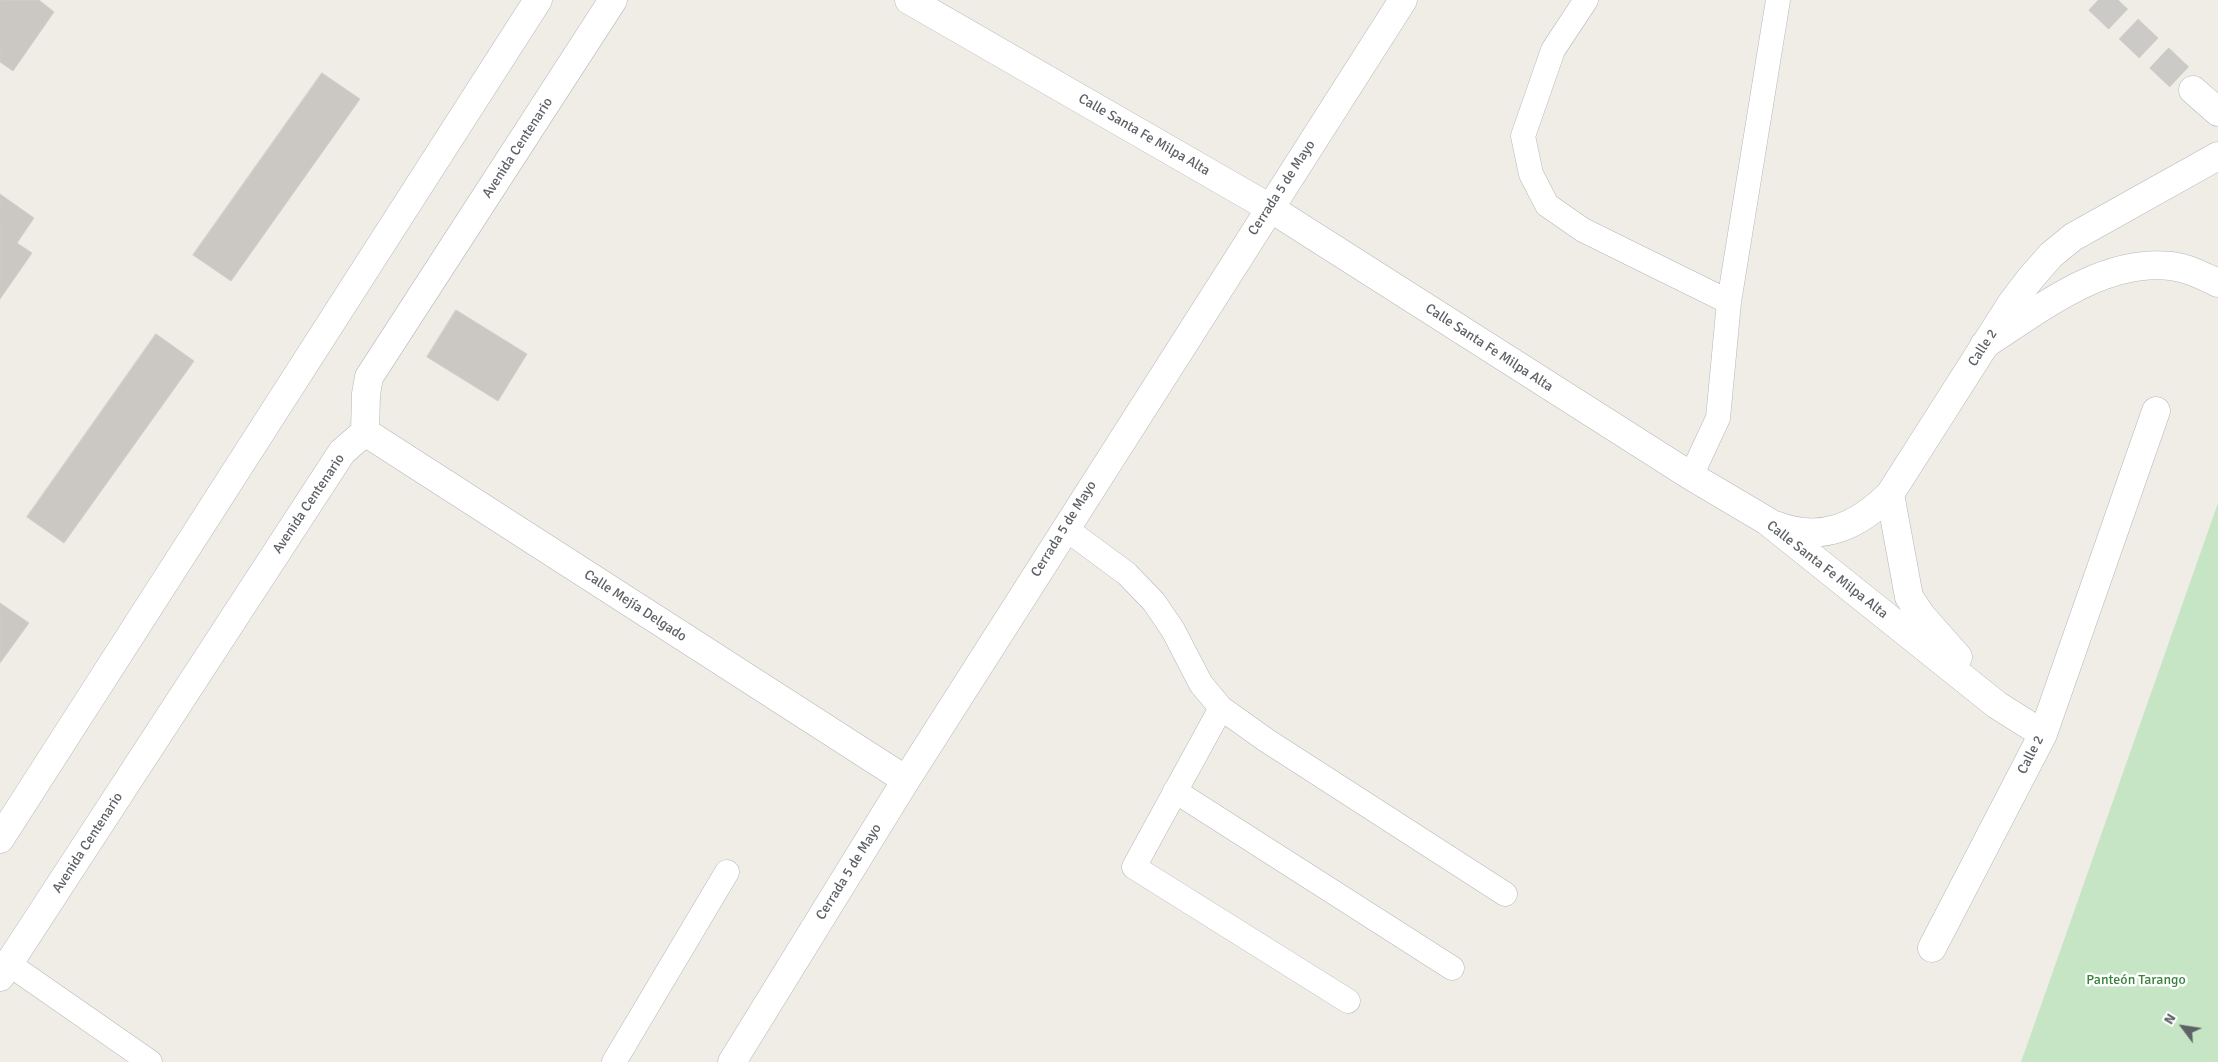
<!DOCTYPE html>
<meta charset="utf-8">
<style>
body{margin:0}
#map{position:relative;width:2218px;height:1062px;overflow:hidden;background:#efede6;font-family:Signika,sans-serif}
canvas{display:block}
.north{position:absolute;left:2158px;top:1002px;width:50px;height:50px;-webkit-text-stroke:4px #fff;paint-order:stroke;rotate:301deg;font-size:14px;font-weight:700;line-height:20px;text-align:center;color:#5e6266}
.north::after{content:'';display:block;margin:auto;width:18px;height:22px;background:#5e6266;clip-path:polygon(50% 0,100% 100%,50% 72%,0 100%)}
</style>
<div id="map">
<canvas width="2218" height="1062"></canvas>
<div class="north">N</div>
</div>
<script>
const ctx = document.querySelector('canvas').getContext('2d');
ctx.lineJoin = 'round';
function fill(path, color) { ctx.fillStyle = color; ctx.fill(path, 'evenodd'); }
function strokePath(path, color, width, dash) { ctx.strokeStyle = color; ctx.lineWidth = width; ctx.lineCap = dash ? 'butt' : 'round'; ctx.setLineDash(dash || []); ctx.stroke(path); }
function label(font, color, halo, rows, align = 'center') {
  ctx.font = font + ' Signika,sans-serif'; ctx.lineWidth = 5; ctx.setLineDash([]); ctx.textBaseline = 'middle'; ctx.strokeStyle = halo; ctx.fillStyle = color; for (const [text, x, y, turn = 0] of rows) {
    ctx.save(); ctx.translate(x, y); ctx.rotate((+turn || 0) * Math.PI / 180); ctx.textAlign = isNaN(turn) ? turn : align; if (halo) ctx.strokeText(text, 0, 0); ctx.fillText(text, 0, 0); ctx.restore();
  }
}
const green = new Path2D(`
 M2218 503V1062H2021Z`);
const building = new Path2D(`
 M0 0H39L54 12 13 71 0 62Z
 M322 73 360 99 231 281 193 255Z
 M0 194 34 218 17 243 32 253 0 299Z
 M456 310 527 354 498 401 427 357Z
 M156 334 194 361 64 543 27 517Z
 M0 603 29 623 0 663Z`);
const secondaryTunnel = new Path2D(`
 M2098 0 2193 90`);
const lane = new Path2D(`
 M1586 0 1553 50 1523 136 1531 174 1547 205 1583 230 1729 302
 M1691 476 1718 418 1729 302 1778 0
 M1065 528 1127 574 1154 602 1173 630 1201 684 1221 708 1266 740 1505 894
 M1221 708 1134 867 1348 1001
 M1175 791 1452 968
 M9 964 150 1062
 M614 1062 727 872`);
const street = new Path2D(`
 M909 0 1270 208 1691 476 1767 521 1997 705 2043 734
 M1890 494 1909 597 1921 615 1958 657
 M1775 525C1821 543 1857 527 1890 494L2011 304 2030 279 2051 255 2073 237 2218 156
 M1932 948 2043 734 2156 411`);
const secondary = new Path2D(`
 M2193 90 2218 112
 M1984 345C2039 310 2102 258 2171 266 2188 268 2203 276 2218 283
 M365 432 906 780
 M0 839 538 0
 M0 977 342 452 365 432 366 394 369 377 613 0
 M732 1062 906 780 1403 0`);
const streetNames = [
 ["Calle Santa Fe Milpa Alta",1144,135,30],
 ["Avenida Centenario",518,148,-57],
 ["Cerrada 5 de Mayo",1282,188,-57],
 ["Calle Santa Fe Milpa Alta",1489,348,33],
 ["Calle 2",1983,348,-57],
 ["Avenida Centenario",309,504,-56],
 ["Cerrada 5 de Mayo",1064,529,-58],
 ["Calle Santa Fe Milpa Alta",1827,570,38],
 ["Calle Mejía Delgado",635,606,33],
 ["Calle 2",2031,755,-63],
 ["Avenida Centenario",88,843,-57],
 ["Cerrada 5 de Mayo",849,872,-58]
];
const parkNames = [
 ["Panteón Tarango",2136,980]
];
fill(green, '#c6e5c4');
fill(building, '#cbc8c4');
strokePath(building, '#d4cfc5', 1);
strokePath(secondaryTunnel, '#cbcac6', 28, [28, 14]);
strokePath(lane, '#b3b7ba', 25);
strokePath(street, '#b3b7ba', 29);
strokePath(secondary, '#b3b6ba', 29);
strokePath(lane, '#fff', 24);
strokePath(street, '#fff', 28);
strokePath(secondary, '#fff', 28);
label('14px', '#5e6266', '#fff', streetNames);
label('14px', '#39823a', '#fff', parkNames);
</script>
